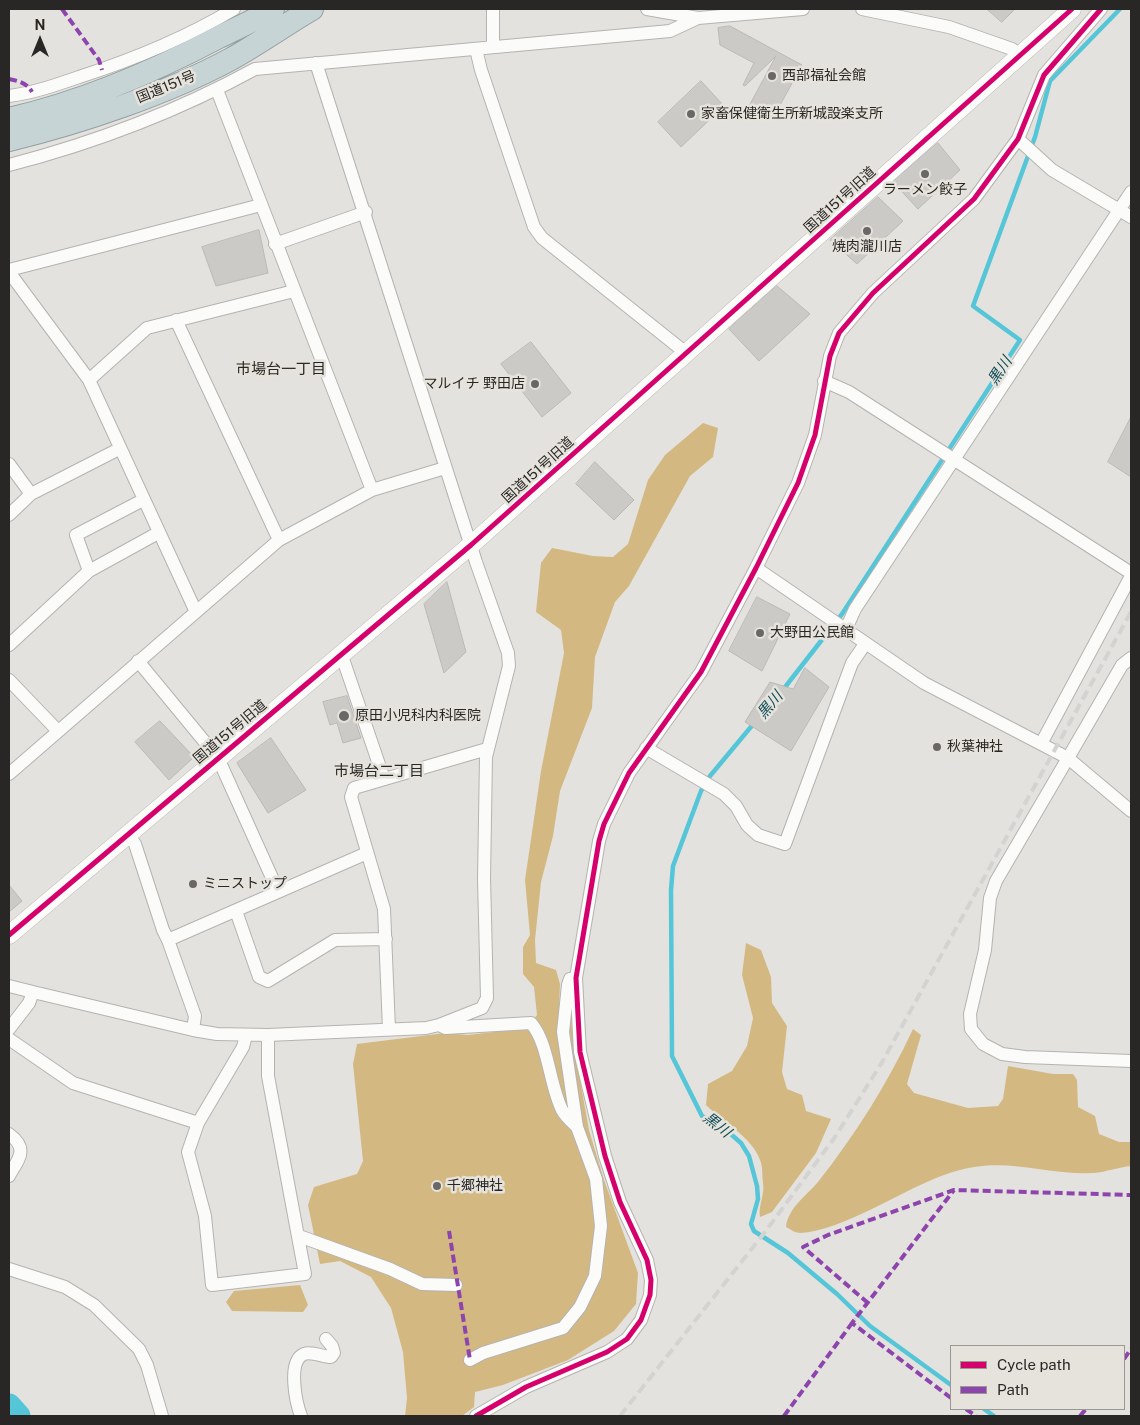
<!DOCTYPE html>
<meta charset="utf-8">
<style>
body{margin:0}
#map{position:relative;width:1140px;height:1425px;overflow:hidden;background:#e4e2de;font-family:"Public Sans",sans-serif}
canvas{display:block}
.frame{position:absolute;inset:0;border:10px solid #292725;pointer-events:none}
.legend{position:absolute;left:950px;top:1345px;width:175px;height:65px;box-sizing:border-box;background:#e6e3dc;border:1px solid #9a9893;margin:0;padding:6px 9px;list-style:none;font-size:15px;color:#292725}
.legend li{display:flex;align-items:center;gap:10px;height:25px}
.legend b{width:25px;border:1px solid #9a9893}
.north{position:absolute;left:15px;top:15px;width:50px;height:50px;-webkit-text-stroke:4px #e6e3dc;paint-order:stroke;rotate:0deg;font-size:14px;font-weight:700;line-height:20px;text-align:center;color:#292725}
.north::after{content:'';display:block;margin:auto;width:18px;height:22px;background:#292725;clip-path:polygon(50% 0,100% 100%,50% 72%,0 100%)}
</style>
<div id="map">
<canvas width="1140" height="1425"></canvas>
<div class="frame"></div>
<ul class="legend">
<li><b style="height:6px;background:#d6006c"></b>Cycle path</li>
<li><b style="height:6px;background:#8e44ad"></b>Path</li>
</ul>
<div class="north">N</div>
</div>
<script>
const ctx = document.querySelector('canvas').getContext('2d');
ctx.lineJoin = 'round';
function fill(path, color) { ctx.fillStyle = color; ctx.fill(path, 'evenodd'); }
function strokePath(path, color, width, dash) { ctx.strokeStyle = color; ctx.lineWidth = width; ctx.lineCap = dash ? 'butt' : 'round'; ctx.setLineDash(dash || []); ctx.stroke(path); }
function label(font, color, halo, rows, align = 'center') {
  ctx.font = font + ' "Public Sans","Noto Sans JP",sans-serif'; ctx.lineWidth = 5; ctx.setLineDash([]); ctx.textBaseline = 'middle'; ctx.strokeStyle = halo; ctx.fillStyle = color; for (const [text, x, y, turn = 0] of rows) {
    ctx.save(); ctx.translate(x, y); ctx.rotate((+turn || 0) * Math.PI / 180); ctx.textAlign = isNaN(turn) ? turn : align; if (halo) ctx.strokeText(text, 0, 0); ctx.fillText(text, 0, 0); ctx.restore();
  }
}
const forest = new Path2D(`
 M703 423 718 428 713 457 690 476 629 586 615 602 595 657 592 708 560 791 553 836 541 882 535 940 536 963 556 970 560 984 559 1010 571 1018 573 1041 589 1130 604 1180 638 1273 636 1304 614 1331 568 1360 503 1385 475 1392 474 1407 462 1416H405L407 1398 403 1352 391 1308 371 1277 340 1261 320 1264 308 1205 314 1187 357 1174 363 1161 353 1064 357 1044 445 1033 468 1035 527 1028 537 1015 534 987 523 974V947L530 935 525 880 541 771 564 653 561 630 536 612 541 563 552 548 593 556 613 557 628 544 648 480 665 455Z
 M746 943 761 950 771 977 772 1003 787 1026 782 1072 787 1089 802 1095 806 1111 831 1119 816 1153 772 1212 760 1217C758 1205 765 1195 763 1183 762 1176 763 1166 760 1160 753 1138 722 1121 706 1105L708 1084 732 1071 747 1046 753 1018 742 975Z
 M913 1029 921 1035 907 1084 914 1093 968 1108 998 1106 1003 1099 1008 1066 1053 1074H1073L1077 1080 1078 1107 1095 1116 1099 1134 1119 1142H1131V1166C1119 1167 1106 1172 1094 1173 1038 1175 1001 1153 944 1175 902 1190 842 1231 800 1233 795 1233 790 1229 786 1227 788 1208 806 1196 818 1182 855 1135 888 1083 913 1029Z
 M300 1285 308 1305 303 1312 232 1311 226 1302 234 1291Z`);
const stream = new Path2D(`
 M782 691 842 614 1020 340 973 306 1035 137 1050 81 1120 9
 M755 722 710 776 701 791 673 866 671 890 672 1056 702 1116 726 1130 741 1143 749 1156 757 1186 758 1199 751 1224 754 1231 788 1253 837 1294 870 1326 951 1385
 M984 1409 994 1416`);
const river = new Path2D(`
 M9 1406 18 1416`);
const building = new Path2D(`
 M987 9H1015L1002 22Z
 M730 26 802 65 773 118 749 106 776 56 745 86 743 85 754 63 720 45 718 28Z
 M701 81 724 106 681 147 658 122Z
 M938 143 960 170 918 209 893 182Z
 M878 197 903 221 857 264 830 240Z
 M259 230 268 273 216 286 202 247Z
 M777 286 810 314 759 361 729 329Z
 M531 342 571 393 542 417 501 364Z
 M1131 417V477L1108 462Z
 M595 462 634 500 614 520 576 484Z
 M447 582 466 652 444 673 424 604Z
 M757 597 790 614 762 671 729 651Z
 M805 668 829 687 791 751 745 722 770 682 793 689Z
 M347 696 361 738 343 743 337 723 330 725 323 702Z
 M160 721 194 757 169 780 135 742Z
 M271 738 306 790 268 813 237 763Z
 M9 885 22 901 9 912Z`);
const street = new Path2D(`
 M647 9 698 18 803 9
 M862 9 949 27 1012 49 1021 56
 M493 47V9
 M476 49 481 70 534 227 542 238 686 353
 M316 63 476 562 508 653 509 666 486 757 484 879 487 998 482 1008 439 1025
 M217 90 372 490
 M9 96C33 93 56 85 79 77 135 59 184 39 234 9
 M1018 139 1052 170 1131 217
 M9 165C94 143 178 111 255 69L670 31 698 18
 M275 244 366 212
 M9 270 261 205
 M9 272 89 380 196 612
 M176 320 279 540
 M89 380 147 328 294 291
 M824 381 849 392 1131 573
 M9 464 31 494
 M9 515 31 494 119 449
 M756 568 924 683 1068 758 1122 665 1131 658
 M89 571 76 535 143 500
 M846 629 855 609 1131 192
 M9 645 89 571 158 533
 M338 655 344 662 384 779
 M138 661 218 758 278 891
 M9 680 58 731
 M1042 742 1131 576
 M646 748 724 794 736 806 747 825 758 835 785 844 852 663 865 644
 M9 774 279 540 372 490 445 468
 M1131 811 1068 758 996 881 990 898 985 950 970 1014 971 1029 983 1044 1002 1054 1025 1057 1131 1061
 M127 834 135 844 163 930 168 940
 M236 911 259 977 268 981 335 940 386 939
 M9 986 33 992
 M9 1029 29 1003 33 992 193 1030 217 1034 268 1035V1076L305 1274 212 1285 205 1216 188 1152 198 1123 243 1047 246 1035
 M389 1029 384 909 351 797 354 788 487 749
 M193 1030 195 1016 168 940 367 853
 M268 1035 426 1028 439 1025 445 1028 531 1023C549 1044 549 1084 562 1110 565 1116 572 1122 577 1127L563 1032 568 985 570 979 576 978
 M9 1039 73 1083 198 1123
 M9 1134C29 1149 19 1158 9 1176
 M299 1236 390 1269 422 1284 456 1285
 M9 1269 65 1287 94 1305 139 1349 147 1365 162 1416
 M470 1360 483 1353 563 1328 580 1307 595 1276 601 1226 596 1179 577 1127
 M301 1416C296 1403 287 1361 304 1354 312 1351 323 1357 331 1357L334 1353 332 1346 326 1339
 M476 1416 526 1387 607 1352 627 1339 641 1320 650 1295 651 1280 647 1260 620 1202 605 1156 580 1052 576 978 599 841 604 824 629 773 701 672 756 568 798 483 815 435 830 356 839 333 873 293 974 199 1018 139 1044 75 1101 9`);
const secondary = new Path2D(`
 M9 935 471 545 1072 9`);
const highway = new Path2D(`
 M9 119C82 102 153 72 219 37 237 28 256 20 273 9
 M9 140C80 123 166 94 231 59 258 44 285 25 312 9`);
const rail = new Path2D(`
 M620 1416 765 1232 835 1137 881 1064 1131 612`);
const quiet = new Path2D(`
 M62 9 99 60 102 70
 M9 79C19 81 27 83 32 92
 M449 1231 470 1360
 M868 1303 803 1247 828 1235 954 1190 1131 1195
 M1124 1359 1131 1349
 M951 1398 852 1323 954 1190
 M966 1409 976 1416
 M784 1416 855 1319
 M1080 1416 1086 1409`);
const cycleway = new Path2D(`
 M9 935 471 545 1072 9
 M476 1416 526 1387 607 1352 627 1339 641 1320 650 1295 651 1280 647 1260 620 1202 605 1156 580 1052 576 978 599 841 604 824 629 773 701 672 756 568 798 483 815 435 830 356 839 333 873 293 974 199 1018 139 1044 75 1101 9`);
const markers = [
 [772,76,5,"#6a6866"],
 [691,114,5,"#6a6866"],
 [925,174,5,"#6a6866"],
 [867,231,5,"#6a6866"],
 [535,384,5,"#6a6866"],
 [760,633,5,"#6a6866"],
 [344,716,6,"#6a6866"],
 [937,747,5,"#6a6866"],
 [193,884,5,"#6a6866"],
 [437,1186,5,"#6a6866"]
];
const poiNames = [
 ["西部福祉会館",782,76],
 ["家畜保健衛生所新城設楽支所",701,114],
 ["ラーメン餃子",925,190,"center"],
 ["焼肉瀧川店",867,247,"center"],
 ["マルイチ 野田店",525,384,"right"],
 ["大野田公民館",770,633],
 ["原田小児科内科医院",355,716],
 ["秋葉神社",947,747],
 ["ミニストップ",203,884],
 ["千郷神社",447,1186]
];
const streetNames = [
 ["国道151号",166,87,-22],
 ["国道151号旧道",840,200,-42],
 ["国道151号旧道",538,470,-42],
 ["国道151号旧道",230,732,-40]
];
const neighbourhoodNames = [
 ["市場台一丁目",281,369],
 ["市場台二丁目",379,771]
];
const waterNames = [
 ["黒川",1000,371,-57],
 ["黒川",770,705,-50],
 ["黒川",717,1125,38]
];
fill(forest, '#d3b981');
strokePath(stream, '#54c6d8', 4.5);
strokePath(river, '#54c6d8', 25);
fill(building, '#cccac7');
strokePath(building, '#bbb9b6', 1);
strokePath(street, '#b5b3b0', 14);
strokePath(secondary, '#b5b3b0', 19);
strokePath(highway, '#929fa0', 24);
strokePath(street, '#fbfbfa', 12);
strokePath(secondary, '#fbfbfa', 18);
strokePath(highway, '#c6d4d6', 22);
strokePath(rail, '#d3d3d1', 4, [10, 5]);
strokePath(quiet, '#8e44ad', 4, [8, 4]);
strokePath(cycleway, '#d6006c', 5);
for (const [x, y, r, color] of markers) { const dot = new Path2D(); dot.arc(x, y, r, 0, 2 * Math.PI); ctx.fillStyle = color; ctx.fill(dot); strokePath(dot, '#e6e3dc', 2); }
label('14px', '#292725', '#e6e3dc', poiNames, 'left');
label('14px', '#292725', '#e6e3dc', streetNames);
label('15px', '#292725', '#e6e3dc', neighbourhoodNames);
label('italic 15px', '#0d4b57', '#e6e3dc', waterNames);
</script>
